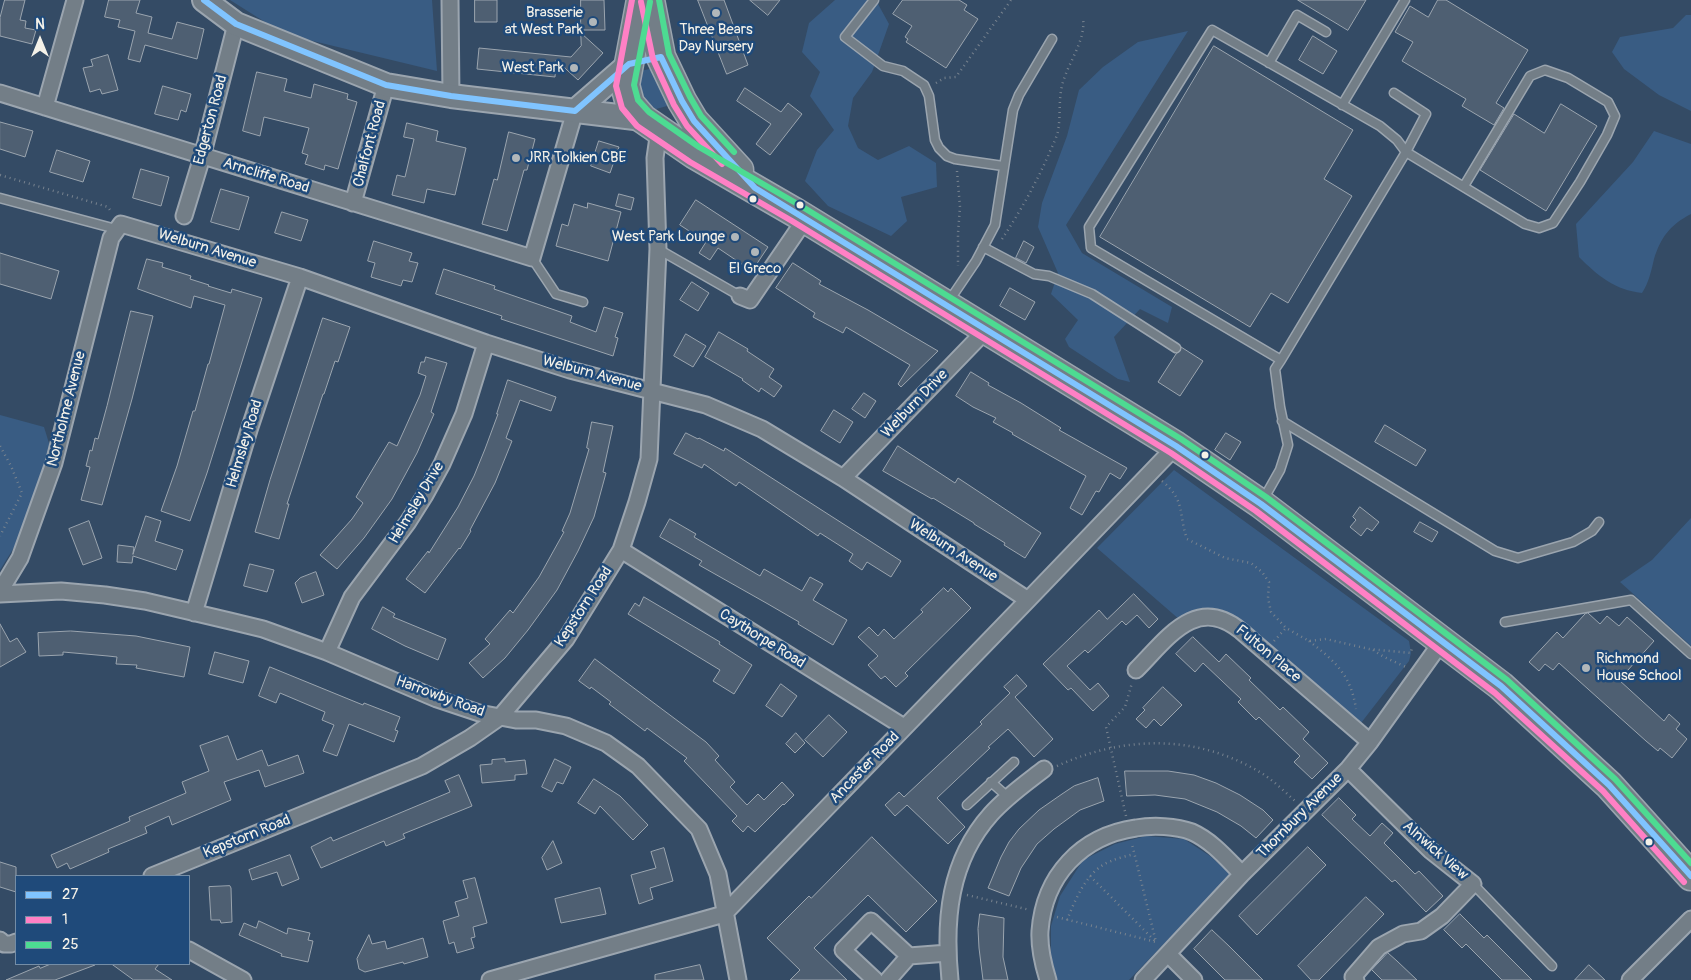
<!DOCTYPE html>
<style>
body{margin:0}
#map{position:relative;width:1691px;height:980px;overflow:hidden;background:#344b65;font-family:Pangolin,sans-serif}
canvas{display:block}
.legend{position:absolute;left:15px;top:875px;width:175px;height:90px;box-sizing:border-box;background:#1f4a7a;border:1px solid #748da6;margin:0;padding:6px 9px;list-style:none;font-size:15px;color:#f4f1e8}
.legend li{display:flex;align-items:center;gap:10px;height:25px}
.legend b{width:25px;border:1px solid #748da6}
.north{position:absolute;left:15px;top:15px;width:50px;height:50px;-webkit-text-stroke:4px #1f4a7a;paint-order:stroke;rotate:0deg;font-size:14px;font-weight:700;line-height:20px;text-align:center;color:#f4f1e8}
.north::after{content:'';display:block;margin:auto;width:18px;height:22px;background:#f4f1e8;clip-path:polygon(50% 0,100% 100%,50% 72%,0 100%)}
</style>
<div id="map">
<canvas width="1691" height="980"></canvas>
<ul class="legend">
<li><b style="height:6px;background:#80c4ff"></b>27</li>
<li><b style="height:6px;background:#ff80c5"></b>1</li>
<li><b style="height:6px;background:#4ddb92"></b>25</li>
</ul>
<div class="north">N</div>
</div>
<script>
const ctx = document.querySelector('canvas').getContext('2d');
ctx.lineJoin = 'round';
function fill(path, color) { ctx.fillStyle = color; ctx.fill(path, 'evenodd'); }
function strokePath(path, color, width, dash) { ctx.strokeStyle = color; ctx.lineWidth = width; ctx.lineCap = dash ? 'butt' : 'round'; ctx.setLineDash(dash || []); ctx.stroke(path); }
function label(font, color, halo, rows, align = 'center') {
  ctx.font = font + ' Pangolin,sans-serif'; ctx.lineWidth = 5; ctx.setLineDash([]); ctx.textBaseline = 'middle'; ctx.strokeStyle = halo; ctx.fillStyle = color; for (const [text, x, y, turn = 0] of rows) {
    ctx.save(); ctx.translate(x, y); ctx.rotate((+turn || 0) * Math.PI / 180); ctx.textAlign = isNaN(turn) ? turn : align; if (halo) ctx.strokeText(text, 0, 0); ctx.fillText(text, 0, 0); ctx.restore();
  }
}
const green = new Path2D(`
 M230 0H432L437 71 284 34Z
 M835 0H879L878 4 889 24 872 72 853 98 848 126 858 148 878 160 909 146 936 163 937 187 901 197 907 221 891 236 828 206 805 181 817 150 834 130 810 96 820 72 802 52 809 23Z
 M1686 15H1691V111L1659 95 1624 69 1612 52 1620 37 1673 28Z
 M1188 31 1066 225 1082 253 1172 307 1168 323 1140 309 1114 337 1130 382 1118 379 1069 347 1065 339 1078 320 1051 294 1058 273 1038 227 1042 203 1067 136 1079 90 1103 67 1138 42Z
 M650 69 659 72 670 95 667 106 656 109C653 108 648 106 645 104 637 97 634 79 640 71Z
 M1654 131 1691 144V214C1670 225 1661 237 1654 259 1651 272 1649 282 1642 293 1615 290 1598 276 1579 257L1576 224 1633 162Z
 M0 415 44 427 52 453 20 538 0 570Z
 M1174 470 1409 641 1411 653 1409 661 1361 723 1239 618C1213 606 1205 605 1180 620L1097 548Z
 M1691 518V646L1620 582 1652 560Z
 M1146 836 1184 839 1210 856 1231 874 1129 980H1057L1051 960V926L1060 896 1083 860 1115 844Z`);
const building = new Path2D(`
 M5 0H25L20 20 26 21 25 28 36 30 32 44 0 36V18Z
 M109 0H140L136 13 152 17 148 33 172 39 177 22 204 29 197 59 145 45 140 62 128 59 135 31 118 27 120 20 105 17Z
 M475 0H497V22H475Z
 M581 0H604L605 30H581Z
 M698 0H724L748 65 727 74Z
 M750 0H780L768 15Z
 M903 0H959L967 5 964 10 978 19 946 68 906 42 908 39 905 37 912 26 893 14Z
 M1298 0H1366L1348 30Z
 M1438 0H1446L1528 50 1496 103 1504 108 1494 125 1462 106 1466 99 1402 61 1413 42 1395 32 1410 6 1428 17Z
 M581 33 603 53 578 80 556 60 555 77 477 69 479 48 571 57 581 46Z
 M1313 36 1337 51 1323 74 1299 60Z
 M1214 46 1353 130 1324 179 1352 196 1288 303 1271 293 1250 327 1100 237Z
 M108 55 118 90 102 94 100 89 90 92 83 68 93 66 91 60Z
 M257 72 287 79 284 91 311 98 314 84 348 94 347 99 357 102 338 169 325 165 324 170 305 164 308 155 302 153 309 128 264 117 260 136 243 131Z
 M163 86 191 94 186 112 181 110 178 120 155 114Z
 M745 88 781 112 788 103 802 114 770 155 756 144 771 124 737 101Z
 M1561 104 1597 126 1546 211 1480 170 1514 114 1544 133Z
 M0 122 33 131 25 157 0 149Z
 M407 123 438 131 436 141 466 148 455 195 427 189 424 203 392 195 397 175 405 177 414 139 404 137Z
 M509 132 535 139 527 170H524L507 231 482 224 494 179 497 180Z
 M599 141 619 147 610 173 591 166Z
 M57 150 90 161 83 182 50 172Z
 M141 169 169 177 161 206 133 198Z
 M221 189 249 197 239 230 211 222Z
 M619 194 634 198 631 210 616 206Z
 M696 200 768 247 752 271 718 248 710 260 699 253 706 242 680 225Z
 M588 203 621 212 608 261 556 246 562 224 568 226 574 204 587 208Z
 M282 212 308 220 301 241 275 233Z
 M374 241 412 253 409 261 418 263 412 282 403 280 401 286 371 277 375 263 368 261Z
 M1024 241 1034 247 1026 263 1016 258Z
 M0 253 59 271 51 299 0 284Z
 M147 259 163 263 162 267 191 276 190 279 209 285 208 286 231 293 232 289 262 298 207 473 190 521 161 511 177 466 193 411H195L208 364H209L225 305 194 296 191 308 138 289Z
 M793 263 821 281 819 284 868 310 938 351 901 387 898 384 910 365 846 327 843 333 813 317 815 313 776 288Z
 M444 269 495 286 494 289 572 316 570 322 596 332 604 307 623 313 615 337 618 338 613 356 501 319 502 316 436 294Z
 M692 282 709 293 698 311 680 300Z
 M1010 288 1035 302 1025 320 1000 306Z
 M131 311 153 316 132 399 102 505 81 500 90 467 86 466 90 450 92 451 95 438 98 439 107 406Z
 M323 318 350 327 338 362 335 361 324 394H323L287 504H289L279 539 255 532 270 480Z
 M719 332 748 349 747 351 774 369 769 377 782 386 774 397 761 388 759 392 742 380 743 379 705 357Z
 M686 334 706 346 693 367 674 356Z
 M1181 347 1203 361 1180 396 1158 382 1176 354 1180 351Z
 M426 357 447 363 431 412 434 414 417 453 392 499 364 538 337 569 320 555 352 519 363 503 356 497 389 442 397 446 420 395 426 376 418 373 421 362H424Z
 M971 372 989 383 988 385 1021 403 1061 428 1059 430 1127 468 1120 479 1110 473 1099 492 1096 491 1082 515 1070 508 1086 476 1012 434 1013 433 993 422 996 418 973 407 956 396Z
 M508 380 556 397 551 411 520 400 506 438 512 441 495 483 470 530 471 531 460 549 459 548 425 593 406 579 428 551 429 553 458 507 474 476 485 449 498 414H497Z
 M864 393 876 401 865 418 852 409Z
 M834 410 853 422 840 443 821 431Z
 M592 422 613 426 603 472 606 473 594 517 578 551 557 590 528 630 505 658 483 678 469 663 490 644 485 639 510 610 513 613 539 577 564 532 562 531 570 513 589 449 587 448Z
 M1385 425 1426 450 1416 466 1375 442Z
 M686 433 698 439 699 438 724 451 725 448 901 561 891 577 867 562 862 570 849 561 853 554 820 533 818 536 739 482 736 486 704 464 702 468 674 454Z
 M1226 433 1241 442 1230 460 1215 450Z
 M898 446 955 483 958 478 1041 533 1025 558 1004 545 1005 543 974 524V523L933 498 932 499 883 471Z
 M1360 507 1379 522 1372 531 1367 528 1361 536 1350 527 1356 520 1353 517Z
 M146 516 161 521 155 541 183 550 176 570 133 556 132 563 117 562 118 545 134 547 133 554Z
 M670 519 696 534 694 537 760 576 764 569 802 591 810 577 823 584 813 600 847 620 833 645 798 624 799 622 768 604 699 565 702 561 660 537Z
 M89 521 102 558 83 565 69 529Z
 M1420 522 1438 532 1432 542 1414 532Z
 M250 564 274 570 267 592 244 586Z
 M316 572 324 595 302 603 295 583 300 578Z
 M944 588 948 592 951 588 971 608 905 673 908 676 896 687 885 676 881 679 868 665 878 656 858 637 869 627 878 636 884 629 894 639 923 612 921 610Z
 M1134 594 1158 619 1149 628 1137 615 1126 625 1122 621 1088 653 1085 650 1067 666 1090 690 1098 683 1109 696 1093 711 1071 688 1068 690 1043 664 1099 610 1107 619Z
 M644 597 720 642 719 644 752 665 734 694 713 681 720 670 628 614 635 603 639 606Z
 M383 607 395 614 393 617 446 639 438 660 405 646 372 629Z
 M1588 613 1600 624 1607 616 1619 626 1627 617 1654 641 1619 680 1664 721 1669 714 1680 724 1676 729 1687 739 1672 758 1660 748 1658 751 1646 741 1559 663 1553 670 1545 664 1539 671 1529 662 1557 632 1563 638 1585 614Z
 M0 624 10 642 17 638 26 652 0 667Z
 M71 631 136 636 190 647 184 677 136 668 137 665 116 664 117 657 108 656 63 652V655L39 656 38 633Z
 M1193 637 1219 662 1226 654 1251 678 1249 680 1280 710 1283 707 1309 732 1303 739 1328 763 1312 779 1294 762 1300 756 1259 717 1256 720 1238 702 1241 699 1203 663 1195 672 1176 654Z
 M215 652 249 661 243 683 209 674Z
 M595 659 706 742 719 756 715 760 735 782 730 787 747 805 758 794 764 800 782 782 794 795 784 805 783 804 755 832 748 826 743 832 732 821 737 816 684 761 687 758 647 728 645 731 609 704 611 702 591 687 590 689 579 681Z
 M270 667 363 705 364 703 400 717 395 730 398 731 394 742 349 724 337 756 323 751 334 725 322 720 325 712 280 693 276 703 259 696Z
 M1017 675 1027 686 1015 697 1053 739 1034 757 1008 729 988 747 990 748 937 798 965 827 948 844 907 805 895 816 885 805 899 792 904 797 982 724 980 722 1010 693 1004 687Z
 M781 684 797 696 782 717 766 706Z
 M1163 687 1182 705 1161 726 1154 719 1146 728 1136 719 1145 710 1143 708Z
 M829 715 847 732 823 757 805 740Z
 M796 733 805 743 795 753 786 744Z
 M228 736 237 760 262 750 268 766 298 755 304 773 265 787 259 770 224 782 231 800 172 825 169 816 145 827 147 833 108 849 109 852 70 869 67 863 57 868 51 855 130 821 129 817 186 793 182 782 209 771 200 746Z
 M505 759V762L525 760 527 774 515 775V780L482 783 480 765 492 764V760Z
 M555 759 571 767 563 784 557 782 552 792 542 787Z
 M1125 771H1168L1194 775 1216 783 1240 795 1263 810 1273 820 1256 838 1241 826 1217 812 1185 799 1155 795 1127 796Z
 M459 775 472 806 403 834 405 838 386 846 384 841 321 868 311 847 331 837 333 841 450 792 445 781Z
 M1098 778 1104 801 1080 810 1054 829 1037 844 1021 868 1009 896 988 888 1001 857 1009 842 1019 829 1039 810 1062 794 1074 786Z
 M594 779 620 796 648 825 633 840 600 806 595 814 578 803Z
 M1339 798 1356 815 1352 819 1370 836 1382 823 1393 833 1384 843 1415 874 1419 871 1443 896 1426 912 1395 880 1392 882 1322 815Z
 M872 837 937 901 906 932 868 895 814 948 847 980H790L800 970 767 938 809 896 811 898Z
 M553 841 562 863 547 870 542 858Z
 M1308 847 1326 865 1257 935 1239 916Z
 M664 848 673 881 650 888 653 899 639 904 631 875 656 868 651 852Z
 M290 855 299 879 282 886 277 872 252 880 249 870Z
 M0 862 16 867V892L0 887Z
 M475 878 487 923 473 927 475 937 471 938 474 948 457 953 454 942 449 944 443 921 459 916 455 902 468 898 463 881Z
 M230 886 231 888 232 922 221 923 220 920H211L209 887Z
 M600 888 606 914 561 923 555 899Z
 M1366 897 1384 914 1319 980H1311L1298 966Z
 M980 914 1004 918 1003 957 1008 980H983L979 948 978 929Z
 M1460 914 1484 938 1487 935 1532 980H1502L1466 944 1462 948 1444 930Z
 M259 921 287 934 288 928 310 933 308 940 313 941 308 962 281 956 282 954 239 935 244 923 256 928Z
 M1212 930 1229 946 1263 980H1225L1194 949Z
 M369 935 372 944 385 941 387 949 423 938 428 957 404 964 403 962 365 972 359 969 357 959Z
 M1388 953 1397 961 1417 980H1382L1372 970Z
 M51 964H95V965L55 980H6L39 966 40 968Z
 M112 964H159L155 969 172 980H134Z
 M700 965 704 980H655V975Z
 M1589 965 1605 980H1575Z`);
const path = new Path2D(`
 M936 83 944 78 956 77 1011 0
 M957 171 960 207 958 233V266
 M0 175 108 207 112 213
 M1002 239C1020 212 1035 185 1048 156 1051 148 1056 140 1058 131 1061 115 1058 98 1063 82 1069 61 1086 40 1083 18
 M0 446 11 466 22 493 0 536
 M1162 481C1186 501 1178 513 1187 539L1225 558 1251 563 1262 572 1269 582 1268 598 1271 612 1286 628 1309 641 1326 639 1369 649 1411 653 1412 646
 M1274 641 1286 628
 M1309 641C1335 661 1351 675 1356 709
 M1373 650 1384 657 1406 667
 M1057 766C1125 735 1198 734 1263 774 1275 782 1285 792 1295 801
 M1126 816 1106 727 1125 707 1132 683
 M1090 876 1156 942
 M967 895 1030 910
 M1057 917 1156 942 1132 844
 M1067 920C1076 898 1087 870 1111 861 1118 858 1127 856 1134 854`);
const lane = new Path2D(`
 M874 0 845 37 883 66 903 71 924 85 929 96 935 140 939 148 947 156 955 159 1003 166
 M1269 63 1297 15 1326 32
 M1394 93 1426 114 1406 152 1525 224 1539 228 1553 223 1580 182 1607 135 1615 116 1608 102 1568 78 1545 70 1530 76 1464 186
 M1342 105 1405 0
 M0 198 116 229
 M983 247 1034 274 1049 276 1092 294 1176 348
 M658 249 740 296
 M532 258 556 294 583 302
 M949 301 976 261 995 225 1013 110 1019 95 1052 39
 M1282 421 1495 551 1518 558 1573 542 1592 531 1599 522
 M1263 500 1280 470 1288 445 1280 407 1275 369 1281 360 1406 152 1397 140 1380 126 1212 30 1089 227 1091 248 1281 360
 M1505 622 1631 600 1691 654
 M991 782 1009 798
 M967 805 1014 762
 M1473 884 1552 966`);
const street = new Path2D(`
 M450 0 451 96
 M0 93 532 258 575 111
 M45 107 75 0
 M353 203 386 85
 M184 216 202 157 236 24
 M740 296 750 300 806 218
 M843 478 987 329
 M621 550 904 727
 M0 591 20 558 54 463 111 238 121 224 300 277 486 343 570 370 706 405 762 429 843 478 1028 600
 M0 594 61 591 105 595 145 601 230 621 263 629 327 652 437 699 479 713 516 720H536L566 726 606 743 638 766 699 829 718 874 738 980
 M194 613 249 430 300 277
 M327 652 352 597 408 522 425 495 442 464 464 414 486 343
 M1136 670C1167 639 1196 594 1241 631L1370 742
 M1348 769 1430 850 1473 884 1442 916 1421 931 1403 934 1379 947 1353 977 1356 980
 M152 876 422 766 470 738 500 717 566 639 621 550 637 502 649 459 658 249 655 158 659 130
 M0 940 4 944H11L16 942
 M189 950 243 980
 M1168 954 1194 980
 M490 980 724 914 1028 600 1176 446
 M875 980 843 950 871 921 909 956
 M888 980 909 956 948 953
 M950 980C944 920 949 861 991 814 1006 797 1026 783 1044 769
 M1048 980C1043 964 1039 948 1040 931 1044 876 1081 836 1136 828 1153 825 1176 826 1192 832 1212 841 1227 859 1242 874
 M1143 980 1242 874 1348 769 1370 742 1443 640
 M1630 980 1691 919`);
const secondary = new Path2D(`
 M204 0 236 24 386 85 451 96 643 119
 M575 111 629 64`);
const highway = new Path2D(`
 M641 0 625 85 630 104 643 119 694 154 796 213 1176 446 1261 504 1501 686 1609 785 1691 876
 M650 0 661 57 682 101 694 121 739 170`);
const bus1 = new Path2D(`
 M204 0 236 24 386 85 451 96 575 111 629 64 661 57 682 101 694 121 755 188 1176 446 1261 504 1501 686 1609 785 1691 876`);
const bus2 = new Path2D(`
 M632 0 616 86 622 108 637 126 690 162 792 221 1171 453 1256 511 1495 693 1603 791 1684 882
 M641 2 653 59 674 105 687 126 722 164`);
const bus3 = new Path2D(`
 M659 0 669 54 690 97 701 116 734 152
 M650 2 634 85 638 100 649 112 699 147 801 206 1181 439 1266 497 1507 680 1615 779 1691 863`);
const markers = [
 [716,13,5,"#b1b7ba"],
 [593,22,5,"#b1b7ba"],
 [574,68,5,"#b1b7ba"],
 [516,158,5,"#b1b7ba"],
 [753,199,4.5,"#f4f1e8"],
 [800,205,4.5,"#f4f1e8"],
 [735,237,5,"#b1b7ba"],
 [755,252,5,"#b1b7ba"],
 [1205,455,4.5,"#f4f1e8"],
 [1586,668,5,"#b1b7ba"],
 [1649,842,4.5,"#f4f1e8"]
];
const poiNames = [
 ["Brasserie",583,13],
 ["at West Park",583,30],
 ["Three Bears",716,30,"center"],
 ["Day Nursery",716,47,"center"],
 ["West Park",564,68],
 ["JRR Tolkien CBE",526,158,"left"],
 ["West Park Lounge",725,237],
 ["El Greco",755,269,"center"],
 ["Richmond",1596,659,"left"],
 ["House School",1596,676,"left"]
];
const streetNames = [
 ["Edgerton Road",211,120,-75],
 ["Chalfont Road",370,144,-75],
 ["Arncliffe Road",266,176,17],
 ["Welburn Avenue",207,249,17],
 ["Welburn Avenue",592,374,15],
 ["Welburn Drive",915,404,-46],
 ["Northolme Avenue",67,409,-76],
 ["Helmsley Road",245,444,-73],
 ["Helmsley Drive",417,503,-59],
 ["Welburn Avenue",953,551,33],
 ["Kepstorn Road",584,607,-57],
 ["Caythorpe Road",762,639,32],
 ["Fulton Place",1268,654,40],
 ["Harrowby Road",440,697,20],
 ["Ancaster Road",865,768,-46],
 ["Thornbury Avenue",1300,816,-45],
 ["Kepstorn Road",247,837,-22],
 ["Alnwick View",1435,851,41]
];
fill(green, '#395c83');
fill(building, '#4e5f72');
strokePath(building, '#9ba5af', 1);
strokePath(lane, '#9ba5af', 11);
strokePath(street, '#9ba5af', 19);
strokePath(secondary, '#9ba5af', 26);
strokePath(highway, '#9ba5af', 31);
strokePath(path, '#78838f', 2.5, [1, 4]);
strokePath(lane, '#737e87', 8);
strokePath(street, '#737e87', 15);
strokePath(secondary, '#737e87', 22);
strokePath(highway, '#737e87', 28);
strokePath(bus1, '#80c4ff', 6);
strokePath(bus2, '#ff80c5', 6);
strokePath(bus3, '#4ddb92', 6);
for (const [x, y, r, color] of markers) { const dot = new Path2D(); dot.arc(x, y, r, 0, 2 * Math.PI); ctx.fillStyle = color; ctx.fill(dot); strokePath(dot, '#1f4a7a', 2); }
label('15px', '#f4f1e8', '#1f4a7a', poiNames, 'right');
label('15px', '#f4f1e8', '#1f4a7a', streetNames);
</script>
